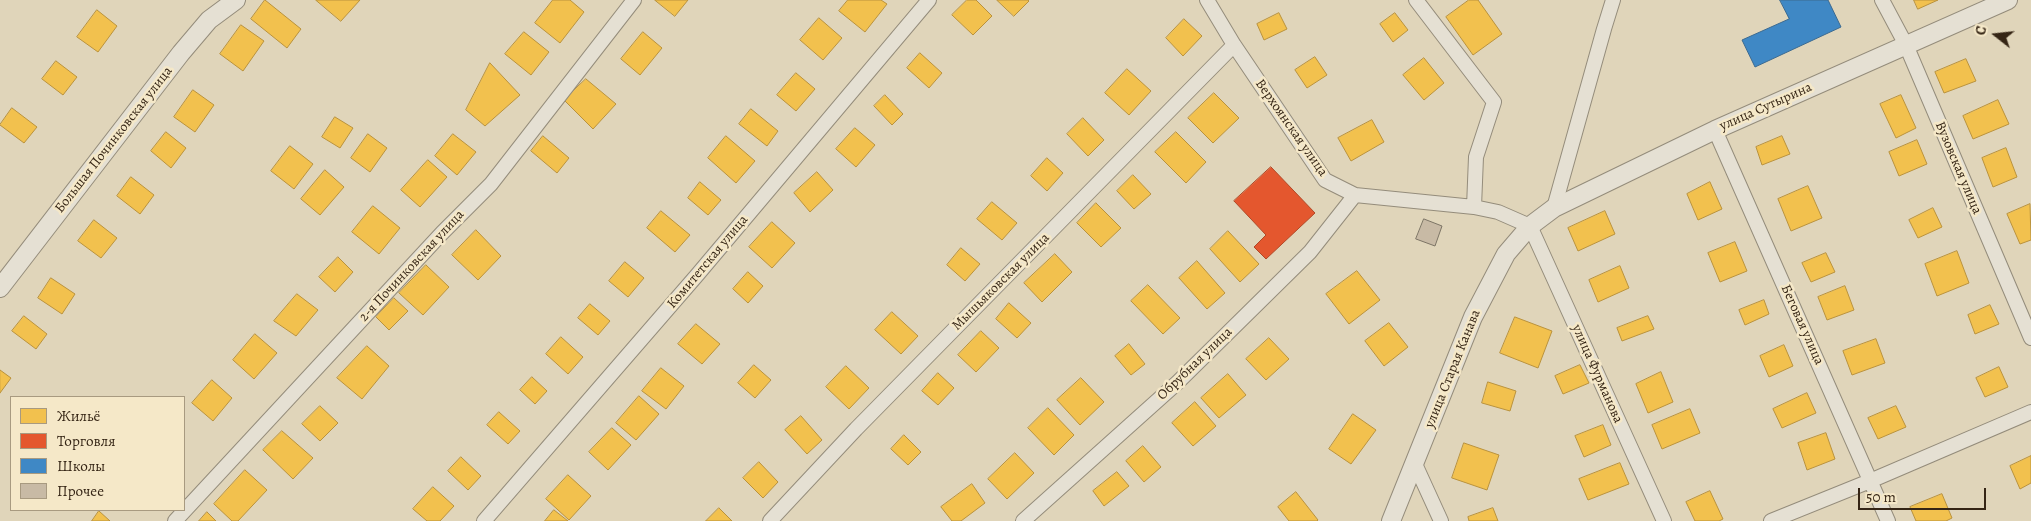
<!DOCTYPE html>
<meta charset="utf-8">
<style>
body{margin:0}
#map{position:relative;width:2031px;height:521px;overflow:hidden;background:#e0d5ba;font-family:Alegreya,serif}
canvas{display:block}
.legend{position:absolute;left:10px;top:396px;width:175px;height:115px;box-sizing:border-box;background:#f5e8c8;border:1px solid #a89a80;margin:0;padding:6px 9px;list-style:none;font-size:15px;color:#352515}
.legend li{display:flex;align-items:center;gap:10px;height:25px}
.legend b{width:25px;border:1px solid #a89a80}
.north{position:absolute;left:1971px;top:10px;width:50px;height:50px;-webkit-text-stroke:4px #f5e8c8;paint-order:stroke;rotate:286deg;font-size:14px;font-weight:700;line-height:20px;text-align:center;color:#352515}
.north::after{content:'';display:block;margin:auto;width:18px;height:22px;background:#352515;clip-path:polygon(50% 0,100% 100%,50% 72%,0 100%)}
.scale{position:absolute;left:1858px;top:488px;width:128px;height:22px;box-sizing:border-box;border:2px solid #352515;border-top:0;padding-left:6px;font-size:15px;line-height:18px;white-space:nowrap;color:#352515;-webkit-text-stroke:4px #f5e8c8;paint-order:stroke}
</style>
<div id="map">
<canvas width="2031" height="521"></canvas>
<ul class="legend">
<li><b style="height:14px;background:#f2c14e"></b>Жильё</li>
<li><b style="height:14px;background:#e4572e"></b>Торговля</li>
<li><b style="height:14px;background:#3f88c5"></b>Школы</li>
<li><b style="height:14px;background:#c8baa5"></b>Прочее</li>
</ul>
<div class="north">С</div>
<div class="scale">50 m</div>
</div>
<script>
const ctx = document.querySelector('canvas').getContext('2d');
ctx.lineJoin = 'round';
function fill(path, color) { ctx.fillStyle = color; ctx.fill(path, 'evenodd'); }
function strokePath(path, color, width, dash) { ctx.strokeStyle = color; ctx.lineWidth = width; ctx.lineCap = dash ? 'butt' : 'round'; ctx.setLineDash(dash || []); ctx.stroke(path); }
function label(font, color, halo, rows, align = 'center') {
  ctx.font = font + ' Alegreya,serif'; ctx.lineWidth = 5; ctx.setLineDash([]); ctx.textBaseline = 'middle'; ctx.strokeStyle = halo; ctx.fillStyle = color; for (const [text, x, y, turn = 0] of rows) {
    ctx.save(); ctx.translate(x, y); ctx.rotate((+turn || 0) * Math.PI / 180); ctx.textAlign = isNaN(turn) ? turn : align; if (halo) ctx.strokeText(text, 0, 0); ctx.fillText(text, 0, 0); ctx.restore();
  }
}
const homes = new Path2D(`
 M265 0 301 29 287 48 251 19Z
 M316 0H360L341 21Z
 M553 0H570L584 12 560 43 535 23Z
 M655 0H688L675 16Z
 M848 0H881L887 4 865 32 839 11Z
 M967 0H976L992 16 973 35 952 15Z
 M997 0H1028L1029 1 1014 16Z
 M1469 0H1478L1502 34 1473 55 1446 17Z
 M1914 0H1938L1918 9Z
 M97 10 117 26 98 52 77 37Z
 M1279 13 1287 29 1264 40 1257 24Z
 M1395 13 1408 30 1393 42 1380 24Z
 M819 18 842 38 823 60 800 40Z
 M1184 19 1202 36 1183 56 1166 38Z
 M241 25 264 41 243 71 220 54Z
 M524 32 549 52 531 75 505 54Z
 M643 32 662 48 640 75 621 59Z
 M920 53 942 73 929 88 907 68Z
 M1315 57 1327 75 1307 88 1295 70Z
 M1424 58 1444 83 1424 100 1403 75Z
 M1966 59 1976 81 1944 93 1935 72Z
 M56 61 77 77 63 95 42 79Z
 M490 63 520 95 485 126 466 110Z
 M1127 69 1151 91 1129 115 1105 93Z
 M796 73 815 89 796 111 777 95Z
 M586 79 616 104 593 129 564 100Z
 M193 90 214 105 195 132 174 117Z
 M1214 93 1239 118 1213 143 1188 118Z
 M885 95 903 114 892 125 874 106Z
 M1901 95 1916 128 1896 138 1880 104Z
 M1998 100 2009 124 1973 139 1963 116Z
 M12 108 37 127 24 143 0 125Z
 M751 109 778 131 767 146 739 124Z
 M335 117 353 128 340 148 322 137Z
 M1083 118 1104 140 1088 156 1067 134Z
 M1372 120 1384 142 1351 161 1338 138Z
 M855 128 875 145 856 167 836 149Z
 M166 132 186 148 171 168 151 151Z
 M1176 132 1206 162 1186 183 1155 152Z
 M368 134 387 148 370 172 351 158Z
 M453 134 476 152 457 175 435 156Z
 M543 136 569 158 557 173 531 151Z
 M726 136 755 161 736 183 708 158Z
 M1782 136 1790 154 1762 165 1756 147Z
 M1917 140 1927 164 1899 176 1889 152Z
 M290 146 313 164 294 189 271 171Z
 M2006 148 2017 177 1993 187 1982 158Z
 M1047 158 1063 173 1047 191 1031 176Z
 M428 160 447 177 420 207 401 190Z
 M325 170 344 187 320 215 301 199Z
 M817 172 833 190 810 212 794 193Z
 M1133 175 1151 194 1134 209 1117 191Z
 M131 177 154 195 140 214 117 196Z
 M700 182 721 200 708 215 688 198Z
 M1710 182 1722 209 1698 220 1687 194Z
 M1808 186 1822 218 1791 231 1778 199Z
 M992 202 1017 223 1002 240 977 219Z
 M1096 203 1121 228 1101 247 1077 223Z
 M2030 204 2031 240 2020 244 2007 214Z
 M373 206 400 228 379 254 352 232Z
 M1933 208 1942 227 1918 238 1909 220Z
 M661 211 690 235 675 252 647 228Z
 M1605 211 1615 234 1578 251 1568 228Z
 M94 220 117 238 101 258 78 241Z
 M772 222 795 243 772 268 749 247Z
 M476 230 501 256 478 280 452 255Z
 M1228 231 1259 264 1240 282 1210 249Z
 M1735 242 1747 271 1720 282 1708 253Z
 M961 248 980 264 965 281 947 265Z
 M1957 251 1969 283 1937 296 1925 264Z
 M1826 253 1835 272 1811 282 1802 263Z
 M1055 254 1072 272 1042 302 1024 283Z
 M338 257 353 272 335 292 319 277Z
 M1197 261 1225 293 1207 309 1179 278Z
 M625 262 644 278 628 297 609 281Z
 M426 265 449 287 423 315 399 293Z
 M1620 266 1629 288 1598 302 1589 280Z
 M1357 271 1380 300 1349 324 1326 294Z
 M748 272 763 286 748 303 733 289Z
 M51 278 75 294 62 314 38 298Z
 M1148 285 1180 318 1163 334 1131 301Z
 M1845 286 1854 310 1827 320 1818 297Z
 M297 294 318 310 296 336 274 321Z
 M394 298 408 311 389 330 376 317Z
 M1764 300 1769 314 1745 325 1739 310Z
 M1009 303 1031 323 1017 338 996 319Z
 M590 304 610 321 598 335 578 318Z
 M1990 305 1999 324 1975 334 1968 315Z
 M892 312 918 336 901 354 875 330Z
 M24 316 47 334 36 349 12 331Z
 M1648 316 1654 329 1622 341 1617 328Z
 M1515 317 1552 331 1538 368 1500 353Z
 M1389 323 1408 347 1384 366 1365 341Z
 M696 324 720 344 702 364 678 344Z
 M981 331 999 348 976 372 958 355Z
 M255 334 277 353 254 379 233 360Z
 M561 337 583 357 568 374 546 354Z
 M1269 338 1289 359 1266 380 1246 359Z
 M1876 339 1885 363 1852 375 1843 351Z
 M1129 344 1145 364 1131 375 1115 356Z
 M1784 345 1793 366 1769 377 1760 356Z
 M367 346 389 366 362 399 337 378Z
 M754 365 771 380 755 398 738 383Z
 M1580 365 1589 383 1563 394 1555 376Z
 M846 366 869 388 849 409 826 387Z
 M1999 367 2008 387 1985 397 1976 378Z
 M661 368 684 386 666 409 642 391Z
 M0 370 11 378 0 393Z
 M1661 372 1673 402 1648 413 1636 384Z
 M938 373 954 388 938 405 922 391Z
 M1228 374 1246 395 1219 418 1201 398Z
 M532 377 547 391 535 404 520 390Z
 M1081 378 1104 402 1080 425 1057 400Z
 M212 380 232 398 213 421 192 403Z
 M1488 382 1516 391 1510 411 1482 403Z
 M1807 393 1816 413 1782 428 1773 409Z
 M639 396 659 414 636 440 616 423Z
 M1195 402 1216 426 1193 446 1172 423Z
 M320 406 338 423 320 441 302 424Z
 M1896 406 1906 427 1878 439 1868 418Z
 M1048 408 1074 435 1054 455 1028 428Z
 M1690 409 1700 433 1662 449 1652 425Z
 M499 412 520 431 508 444 487 425Z
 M1353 414 1376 430 1351 464 1329 449Z
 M801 416 822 440 807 454 785 430Z
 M1603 425 1611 445 1584 457 1575 436Z
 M612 428 631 445 608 470 589 452Z
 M282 431 313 458 293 479 263 450Z
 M1826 433 1835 459 1807 470 1798 443Z
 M904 435 921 452 908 465 891 449Z
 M1464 443 1499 455 1487 490 1452 478Z
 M1143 446 1161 467 1144 482 1126 461Z
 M1015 453 1034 473 1007 499 988 479Z
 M2031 456V483L2020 489 2010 466Z
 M461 457 481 476 468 490 448 471Z
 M759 462 778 482 763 498 743 478Z
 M1620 463 1629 484 1588 500 1579 479Z
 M245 470 267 490 238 521H232L214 504Z
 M1117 472 1129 486 1104 506 1093 491Z
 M568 475 591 496 569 520 546 499Z
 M972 484 985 503 961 521H952L941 507Z
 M433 487 454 506 440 521H427L413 509Z
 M1710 491 1723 519 1719 521H1695L1686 502Z
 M1296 492 1318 520 1317 521H1289L1278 507Z
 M1942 494 1952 518 1946 521H1916L1910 507Z
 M719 508 732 521H706Z
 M1493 508 1498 521H1469L1468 517Z
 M554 510 568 521H545Z
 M99 511 110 521H92Z
 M207 512 216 521H199Z`);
const shops = new Path2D(`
 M1271 167 1315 213 1266 259 1254 247 1266 235 1234 201Z`);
const schools = new Path2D(`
 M1780 0H1828L1841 27 1755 67 1742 40 1789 19Z`);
const building = new Path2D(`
 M1424 219 1442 226 1435 246 1416 239Z`);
const minor = new Path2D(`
 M1207 0 1234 45 1325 180 1355 195 1474 207 1498 212 1530 226 1664 521
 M1416 0 1494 102 1476 157 1474 207
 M1882 0 1906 45 2031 338
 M1715 130 1888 521
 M1554 208 1604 29 1613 0
 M1415 464 1441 521
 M175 521 442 233 491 184 634 0
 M484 521 698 274 929 0
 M770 521 856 429 1234 45
 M1023 521 1177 383 1310 252 1355 195
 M1771 521 1870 481 2031 412`);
const tertiary = new Path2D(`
 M0 288 181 53 209 20 236 0
 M1391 521 1473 317 1506 254 1530 226 1554 208 1715 130 2008 0`);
const streetNames = [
 ["улица Сутырина",1766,107,-24],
 ["Верхоянская улица",1291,128,55],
 ["Большая Починковская улица",114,140,-52],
 ["Вузовская улица",1958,168,67],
 ["Комитетская улица",708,262,-50],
 ["2-я Починковская улица",412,266,-47],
 ["Мышьяковская улица",1001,282,-45],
 ["Беговая улица",1802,325,66],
 ["Обрубная улица",1195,364,-44],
 ["улица Старая Канава",1453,369,-68],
 ["улица Фурманова",1597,374,66]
];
fill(homes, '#f2c14e');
strokePath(homes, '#b9923d', 1);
fill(shops, '#e4572e');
strokePath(shops, '#b04826', 1);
fill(schools, '#3f88c5');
strokePath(schools, '#3c6a90', 1);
fill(building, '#c8baa5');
strokePath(building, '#7c7465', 1);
strokePath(minor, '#948c7b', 16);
strokePath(tertiary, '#948c7b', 20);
strokePath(minor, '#e5e0d3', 14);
strokePath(tertiary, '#e5e0d3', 18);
label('14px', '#352515', '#f5e8c8', streetNames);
</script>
